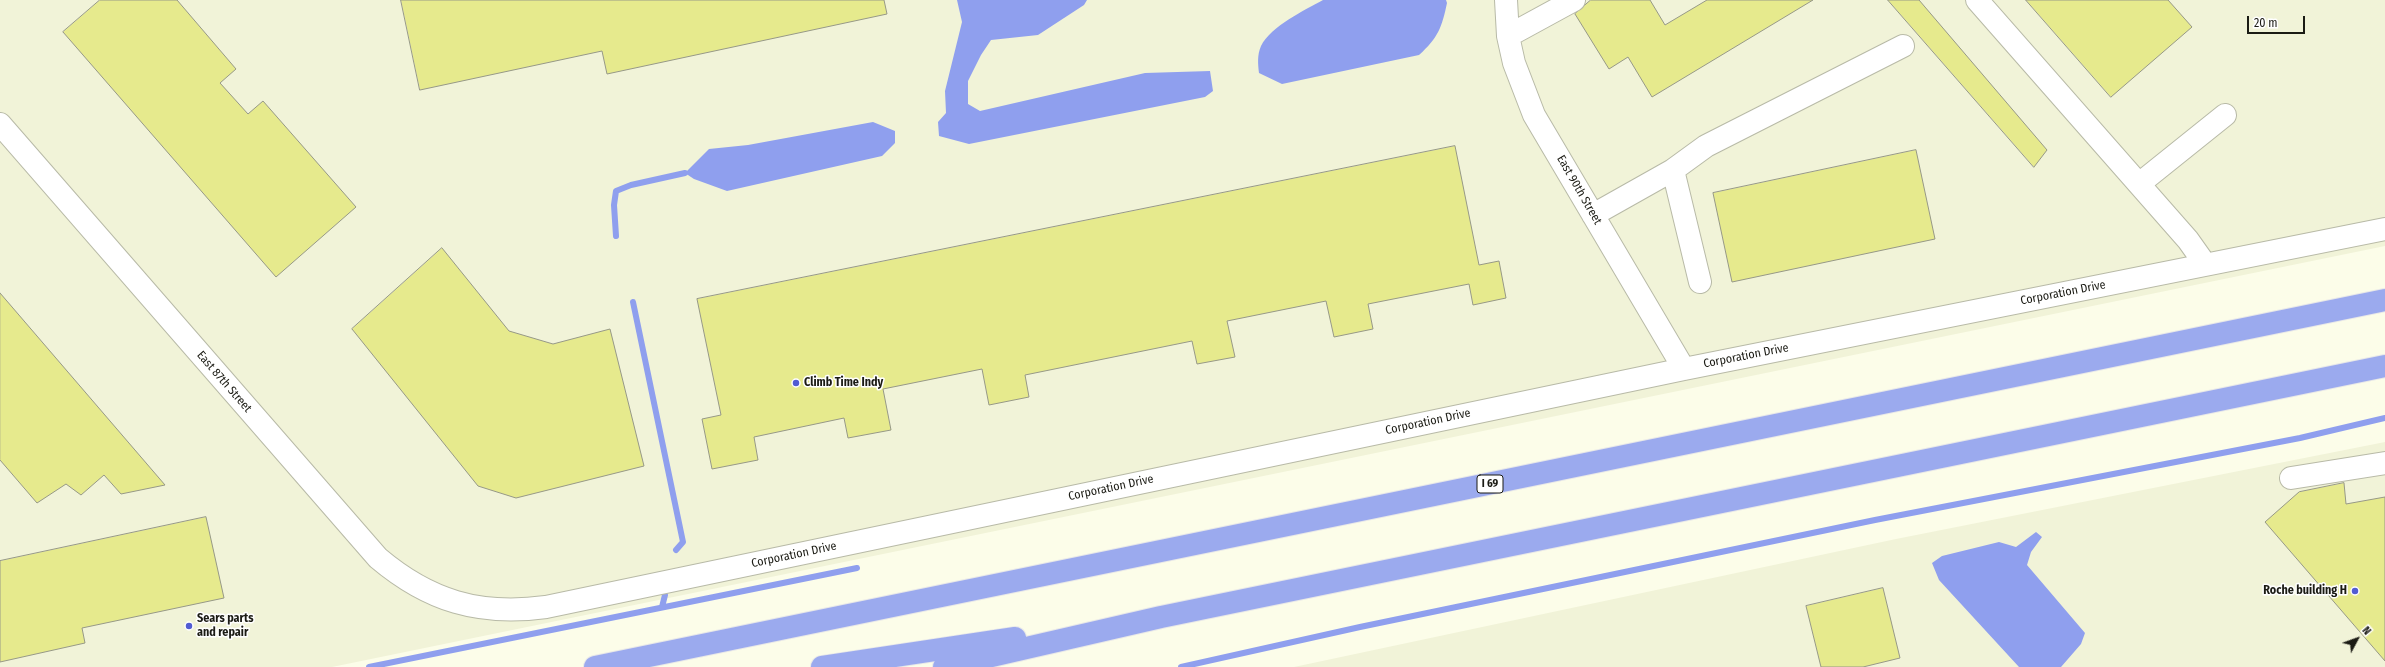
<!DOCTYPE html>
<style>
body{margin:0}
#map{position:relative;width:2385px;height:667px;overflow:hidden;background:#fcfde9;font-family:"Fira Sans Condensed",sans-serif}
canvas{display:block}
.north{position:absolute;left:2337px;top:619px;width:40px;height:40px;-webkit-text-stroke:3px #fff;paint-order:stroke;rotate:49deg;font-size:11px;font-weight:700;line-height:16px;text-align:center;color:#1b1b14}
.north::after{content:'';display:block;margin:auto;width:14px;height:18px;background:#1b1b14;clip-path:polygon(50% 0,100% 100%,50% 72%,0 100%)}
.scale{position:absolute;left:2247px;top:16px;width:58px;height:18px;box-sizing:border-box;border:2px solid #1b1b14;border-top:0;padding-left:5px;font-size:12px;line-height:14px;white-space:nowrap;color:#1b1b14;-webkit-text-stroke:3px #fff;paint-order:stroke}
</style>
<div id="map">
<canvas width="2385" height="667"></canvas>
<div class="north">N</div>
<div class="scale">20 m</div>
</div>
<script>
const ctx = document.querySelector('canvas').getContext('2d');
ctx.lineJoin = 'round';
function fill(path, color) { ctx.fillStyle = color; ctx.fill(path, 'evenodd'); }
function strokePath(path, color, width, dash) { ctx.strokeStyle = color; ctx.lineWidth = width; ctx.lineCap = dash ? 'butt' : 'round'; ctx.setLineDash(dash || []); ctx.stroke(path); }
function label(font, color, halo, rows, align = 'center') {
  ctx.font = font + ' "Fira Sans Condensed",sans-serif'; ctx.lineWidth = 3; ctx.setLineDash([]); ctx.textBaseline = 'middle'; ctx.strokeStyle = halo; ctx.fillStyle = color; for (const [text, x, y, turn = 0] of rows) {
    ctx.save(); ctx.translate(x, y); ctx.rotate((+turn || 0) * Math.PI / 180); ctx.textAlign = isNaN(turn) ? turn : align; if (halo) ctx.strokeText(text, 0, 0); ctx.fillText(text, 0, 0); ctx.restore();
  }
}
const built = new Path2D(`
 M0 0H2385V246L332 667H0Z
 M2385 442V667H1294L1896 539Z`);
const water = new Path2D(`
 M957 0H1087L1084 5 1038 35 991 40 981 55 968 81V104L980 111 1145 73 1210 71 1213 91 1205 97 969 144 939 136 938 122 946 113 945 91 962 22Z
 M1323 0H1446L1447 3C1442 27 1438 38 1419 55L1282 84 1259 73C1258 64 1257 55 1261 46 1271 26 1305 10 1323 0Z
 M873 122 895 131V143L882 156 727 191 694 179 685 173 709 149 748 145Z
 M2036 532 2042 537 2031 552 2027 565 2085 633 2081 644 2061 667H2019L1939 580 1932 563 1942 556 1999 542 2016 547Z`);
const stream = new Path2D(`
 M616 236 614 205 616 191 631 185 685 173
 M633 302 683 542 676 550
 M662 607 665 595
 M369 667 857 568
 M1181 667 1360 627 1875 520 2300 438 2385 418`);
const building = new Path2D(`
 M100 0H177L236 69 220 83 248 114 263 101 356 207 276 277 63 32Z
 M401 0H884L887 14 607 74 602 51 420 90Z
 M1591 0H1650L1665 25 1707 0H1813L1652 97 1628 57 1609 69 1575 14Z
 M1888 0H1919L2047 150 2034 167Z
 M2026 0H2168L2192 27 2111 97Z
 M1455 146 1479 265 1499 261 1506 298 1473 305 1469 284 1368 304 1373 329 1334 337 1326 301 1227 321 1235 357 1197 364 1192 341 1025 375 1029 397 989 405 982 369 883 389 891 430 848 438 844 418 754 437 758 460 712 469 702 419 721 415 697 299Z
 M1916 150 1935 239 1732 282 1713 193Z
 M442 248 509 331 553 344 610 329 644 466 516 498 478 486 352 329Z
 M0 293 165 485 121 494 104 475 81 495 66 484 37 503 0 460Z
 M2344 483 2346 504 2385 497V661L2265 522 2299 492Z
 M206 517 224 598 82 628 85 643 0 662V561Z
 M1883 588 1900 658 1863 667H1821L1806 606Z`);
const minor = new Path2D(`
 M1506 0 1508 36 1514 63 1534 115 1684 369
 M1977 0 2188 240 2205 264
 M1508 36 1574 0
 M0 124 378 558C429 601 479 616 546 607L1684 369 2385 229
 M1673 170 1706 146 1903 46
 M2139 184 2225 115
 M1593 215 1673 170 1700 282
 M2291 478 2385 463`);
const highway = new Path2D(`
 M595 667 2385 300
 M822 667 1015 638
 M944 667 1161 617 2385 366`);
const markers = [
 [796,383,4,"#515cd2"],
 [2355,591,4,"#515cd2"],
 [189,626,4,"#515cd2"]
];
const shields = [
 [1490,484,26]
];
const shieldNames = [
 ["I 69",1490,484]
];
const streetNames = [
 ["East 90th Street",1579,190,60],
 ["Corporation Drive",2063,293,-11],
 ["Corporation Drive",1746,356,-11],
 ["East 87th Street",224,382,49],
 ["Corporation Drive",1428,422,-12],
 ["Corporation Drive",1111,488,-12],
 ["Corporation Drive",794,555,-12]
];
const poiNames = [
 ["Climb Time Indy",804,383],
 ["Roche building H",2347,591,"right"],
 ["Sears parts",197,619],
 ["and repair",197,633]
];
fill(built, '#f1f3d8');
fill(water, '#8f9fee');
strokePath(stream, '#8f9fee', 6);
fill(building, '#e6ea8d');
strokePath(building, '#979987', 1);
strokePath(minor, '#b8baa7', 24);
strokePath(highway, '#e8e8e8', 24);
strokePath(minor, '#fff', 22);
strokePath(highway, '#9baaee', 22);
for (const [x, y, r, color] of markers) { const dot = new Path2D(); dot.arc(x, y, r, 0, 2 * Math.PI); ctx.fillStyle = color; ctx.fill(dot); strokePath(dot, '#fff', 1.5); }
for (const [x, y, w] of shields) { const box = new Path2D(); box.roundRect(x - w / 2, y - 9, w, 18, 3); ctx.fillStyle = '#fff'; ctx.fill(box); strokePath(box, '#1b1b14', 1); }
label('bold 11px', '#1b1b14', null, shieldNames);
label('12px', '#1b1b14', '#fff', streetNames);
label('bold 12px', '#1b1b14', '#fff', poiNames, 'left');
</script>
